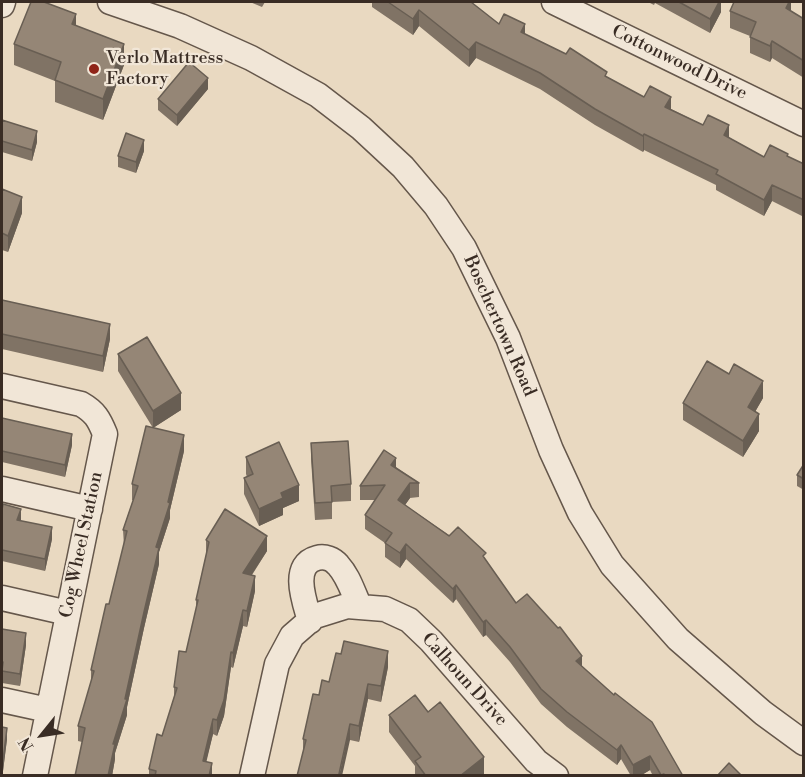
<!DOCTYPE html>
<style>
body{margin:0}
#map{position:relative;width:805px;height:777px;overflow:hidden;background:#e9d9c1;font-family:"Libre Bodoni",serif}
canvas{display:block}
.frame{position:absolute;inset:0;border:3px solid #392c24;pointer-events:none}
.north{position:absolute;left:12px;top:705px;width:60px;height:60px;-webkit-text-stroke:4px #f1e6d7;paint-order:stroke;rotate:240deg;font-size:16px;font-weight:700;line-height:24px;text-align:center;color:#392c24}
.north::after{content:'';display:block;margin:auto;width:21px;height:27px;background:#392c24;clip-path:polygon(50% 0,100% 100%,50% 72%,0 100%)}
</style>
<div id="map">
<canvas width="805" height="777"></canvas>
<div class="frame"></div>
<div class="north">N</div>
</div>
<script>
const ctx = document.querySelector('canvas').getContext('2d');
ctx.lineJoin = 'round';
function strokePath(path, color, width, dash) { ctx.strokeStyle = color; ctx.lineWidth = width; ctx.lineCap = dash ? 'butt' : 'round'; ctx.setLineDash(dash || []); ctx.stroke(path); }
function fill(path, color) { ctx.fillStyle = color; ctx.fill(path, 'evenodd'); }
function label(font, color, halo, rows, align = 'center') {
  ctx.font = font + ' "Libre Bodoni",serif'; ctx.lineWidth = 4.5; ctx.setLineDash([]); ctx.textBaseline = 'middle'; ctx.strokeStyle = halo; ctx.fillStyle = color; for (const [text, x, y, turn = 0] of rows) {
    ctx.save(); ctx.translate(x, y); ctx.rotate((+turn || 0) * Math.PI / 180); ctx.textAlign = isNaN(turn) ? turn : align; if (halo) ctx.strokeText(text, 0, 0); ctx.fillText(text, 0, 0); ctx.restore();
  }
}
const minor = new Path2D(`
 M110 2 180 26 251 58 318 95 361 128 403 167 436 206 464 248 508 338 551 450 580 513 612 565 678 639 763 713 804 743
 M554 2 804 124
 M2 5 3 2
 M2 386 81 404C95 412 99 419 105 434L35 776
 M2 489 90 509
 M2 598 68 613
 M310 621C305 603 290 565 317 558 325 556 333 559 338 565 349 577 353 593 360 607
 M2 700 48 710
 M252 776 277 664 292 636 315 616 347 606 385 609 409 620 431 641 536 761 556 776`);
const wall = new Path2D(`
 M250 2H265L262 7Z
 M370 2H471L499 24 525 34 607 77 644 97 671 109 729 138 764 157H788L804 164V217L772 201 764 216 716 190V185L644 150 643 152 595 125 540 89 476 58 469 67 419 26 413 35 372 7V3Z
 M648 2H721V12L710 33 655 3 654 5Z
 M791 2V11L804 19V78L772 58 770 62 750 53V36L730 28V11Z
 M76 25 124 65 103 120 55 102V81L14 65V44Z
 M208 89 177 126 158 110V99Z
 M2 120 37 142 32 161 2 152Z
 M144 151 136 173 118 167V156Z
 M2 189 22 213 8 252 2 250Z
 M2 300 110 339 103 372 2 349Z
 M118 354 181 410 153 428 118 371Z
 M729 374 763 398 755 412 759 431 743 457 683 420V403Z
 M2 418 72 445 65 477 2 462Z
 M311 443 351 484V501L332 502V519L315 520 311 459Z
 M184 451 170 510V518L159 552V564L144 628 127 707V715L115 753V759L112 776H75L82 742 78 741V726L91 683V670L109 604 124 546 123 530 133 500H132V484Z
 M246 457 299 501 283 508V515L259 526 244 494V478L247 477 246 474Z
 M804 464V490L797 486V475Z
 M396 467 419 483V497L410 498 405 505 486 560 516 603 582 667 683 776H653L650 770 640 776H631L621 759 617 765 567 727 541 704 510 662 486 635 483 637 456 599 453 603 406 559 400 568 385 557V543L365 529V515L375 500H360V486Z
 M2 510 52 539 45 571 2 561Z
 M206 540 267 551 252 575 255 591 247 627 243 626 233 668 231 667 224 716 217 736 213 734 206 761 212 776H149V769L162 736 174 697V687L186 652 196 611V600L206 555Z
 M2 629 26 645 20 686 2 683Z
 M388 667 381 702 368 699 359 742 350 740 297 776 303 752V739L319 695 329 682Z
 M428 712 484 774 482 776H415V766L389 732V715Z
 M2 727 7 739 3 771H2Z`);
const shadedWall = new Path2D(`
 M719 2H721V12L710 33V19Z
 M789 2H791V14L786 8Z
 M419 10V26L413 35V19Z
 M76 14V35L72 24Z
 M525 24V40L521 32Z
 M772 41V58L770 62V46Z
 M476 42V58L469 67V50Z
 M124 44V65L103 120V99Z
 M208 78V89L177 126V115Z
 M671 97V113L665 107Z
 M729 125V141L724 135Z
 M37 131V142L32 161V150Z
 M644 134V150L643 152V136Z
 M144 140V151L136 173V162Z
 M772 185V201L764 216V200Z
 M22 197V213L8 252V236Z
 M110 324V339L103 372V356Z
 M763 381V398L748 424V407Z
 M181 393V410L153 428V411Z
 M759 414V431L743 457V441Z
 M72 434V445L65 477V465Z
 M184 435V451L170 510V518L159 552V564L144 628 127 707V715L115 753V759L112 776H108L113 744 125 699 156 547 168 502Z
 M396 458V472L391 465Z
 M410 483V498L398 515V500Z
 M299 485V501L283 508V515L259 526V509L281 493Z
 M21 509V520L17 531V520Z
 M52 527V539L45 571V559Z
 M267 536V551L243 588V573Z
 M406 544V559L400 568V553Z
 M255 576V591L247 627V611Z
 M456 585V599L453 603V589Z
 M243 610V626L233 668V653Z
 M486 620V635L483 637V622Z
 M26 633V645L20 686V674Z
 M388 651V667L381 702V686Z
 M231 652V667L224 716 217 736V720Z
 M582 656V670L576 661Z
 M368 684V699L359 742V726Z
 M213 719V734L203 776V761Z
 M350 724V740L342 776H339Z
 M7 728V739L3 771V760Z
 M621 745V759L617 765V750Z
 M650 756V770L640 776H633V765Z
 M484 757V774L482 776H460Z
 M212 763V776H209Z`);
const building = new Path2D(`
 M31 2H44L76 14 72 24 124 44 103 99 55 80 61 62 14 44Z
 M388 2H471L499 24 504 14 525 24 521 32 566 54 570 48 607 72 605 76 644 97 650 86 671 97 665 107 703 125 708 115 729 125 724 135 764 157 770 145 788 154 787 156 804 164V200L772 185 764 200 716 174 718 170 644 134 643 136 595 109 540 73 476 42 469 50 419 10 413 19Z
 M679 2H719L710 19Z
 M734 2H789L786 8 804 19V61L772 41 770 46 750 37 756 22 730 11Z
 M189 62 208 78 177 115 158 99Z
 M2 120 37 131 32 150 2 141Z
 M126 133 144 140 136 162 118 156Z
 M2 189 22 197 8 236 2 233Z
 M2 300 110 324 103 356 2 334Z
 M147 337 181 393 153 411 118 354Z
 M707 361 729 374 734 364 763 381 748 407 759 414 743 441 683 403Z
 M2 418 72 434 65 465 2 451Z
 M146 426 184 435 168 502 170 503 156 547 159 548 144 612 125 699H127L113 744H115L108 776H75L85 728 78 726 94 671 91 670 106 604H109L127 531 123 530 138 486 132 484Z
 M348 441 351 484 331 486 332 502 315 503 311 443Z
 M279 442 299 485 281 493 283 498 259 509 244 478 253 474 246 457Z
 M384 450 396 458 391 465 419 483H410L398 500 449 536 458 527 486 553 483 556 516 603 527 594 558 628 560 627 582 656 576 661 614 695 615 693 652 722 683 776H665L664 774 661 775 650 756 633 765 621 745 617 750 567 712 541 689 510 647 486 620 483 622 456 585 453 589 406 544 400 553 385 543 392 533 365 515 385 485 360 486Z
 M804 464V479L797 475Z
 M3 504 21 509 17 520 52 527 45 559 2 550V510Z
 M225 509 267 536 243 573 255 576 247 611 243 610 233 653 231 652 224 700 217 720 213 719 203 761 212 763 209 776H155L156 771 149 769 157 734 162 736 177 688 174 687 179 651 186 652 198 600H196L209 542 206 540Z
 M2 629 26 633 20 674 2 671 3 662H2Z
 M344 641 388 651 381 686 368 684 359 726 350 724 339 774 346 776H297L306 740 303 739 313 694 319 695 322 680 329 682 336 653 341 654Z
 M415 695 428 712 440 702 484 757 460 776H426L415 761 421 757 389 715Z
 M2 727 7 728 3 760H2Z
 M729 763 742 776H717Z`);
const markers = [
 [94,69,6,"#8f2418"]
];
const poiNames = [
 ["Verlo Mattress",106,59],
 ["Factory",106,80]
];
const streetNames = [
 ["Cottonwood Drive",679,63,26],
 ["Boschertown Road",499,326,66],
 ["Cog Wheel Station",82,545,-78],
 ["Calhoun Drive",464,680,48]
];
strokePath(minor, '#65574b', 27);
strokePath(minor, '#f1e6d7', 24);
fill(wall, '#807365');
fill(shadedWall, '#685e53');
fill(building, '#958676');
strokePath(building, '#685e53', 1.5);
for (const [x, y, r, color] of markers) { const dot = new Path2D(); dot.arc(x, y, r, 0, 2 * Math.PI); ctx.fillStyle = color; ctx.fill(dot); strokePath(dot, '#f1e6d7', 2); }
label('18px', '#392c24', '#f1e6d7', poiNames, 'left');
label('18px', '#392c24', '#f1e6d7', streetNames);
</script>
